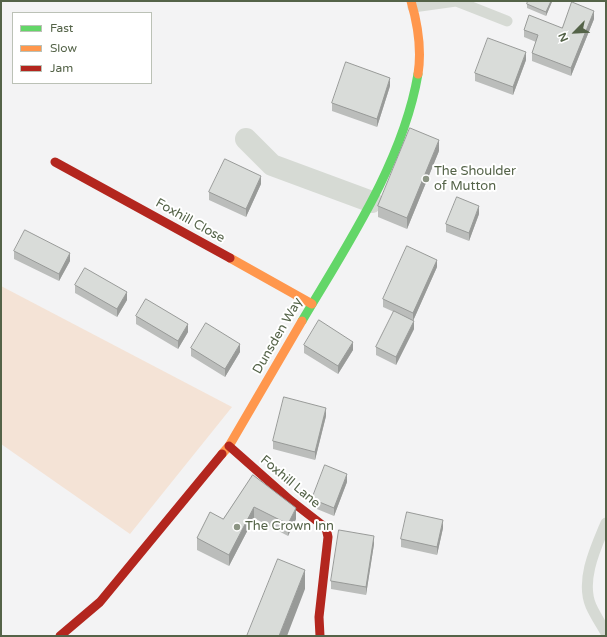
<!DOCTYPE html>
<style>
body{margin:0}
#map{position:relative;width:607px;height:637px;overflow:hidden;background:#f3f3f4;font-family:"Varela Round",sans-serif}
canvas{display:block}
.frame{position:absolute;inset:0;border:2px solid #546348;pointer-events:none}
.legend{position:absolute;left:12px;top:12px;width:140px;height:72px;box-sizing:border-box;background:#fff;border:1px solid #bbc1b6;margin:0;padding:5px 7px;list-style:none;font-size:12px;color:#546348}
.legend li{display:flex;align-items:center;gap:8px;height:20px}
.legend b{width:20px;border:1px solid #bbc1b6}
.north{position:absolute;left:555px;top:12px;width:40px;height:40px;-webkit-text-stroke:3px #fff;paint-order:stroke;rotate:246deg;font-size:11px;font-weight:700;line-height:16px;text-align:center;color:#546348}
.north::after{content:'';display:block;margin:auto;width:14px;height:18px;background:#546348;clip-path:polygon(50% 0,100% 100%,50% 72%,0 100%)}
</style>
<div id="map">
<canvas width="607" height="637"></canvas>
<div class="frame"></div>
<ul class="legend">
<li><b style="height:5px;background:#63d668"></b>Fast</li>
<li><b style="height:5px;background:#ff974d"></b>Slow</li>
<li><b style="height:5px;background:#b3261e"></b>Jam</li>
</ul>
<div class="north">N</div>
</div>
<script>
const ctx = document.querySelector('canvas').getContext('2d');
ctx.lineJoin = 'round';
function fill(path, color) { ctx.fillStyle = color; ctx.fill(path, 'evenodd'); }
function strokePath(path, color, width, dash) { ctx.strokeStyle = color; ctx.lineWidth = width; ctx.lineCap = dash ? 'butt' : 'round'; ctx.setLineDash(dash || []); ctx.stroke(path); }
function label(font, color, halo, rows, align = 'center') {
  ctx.font = font + ' "Varela Round",sans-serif'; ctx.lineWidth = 4; ctx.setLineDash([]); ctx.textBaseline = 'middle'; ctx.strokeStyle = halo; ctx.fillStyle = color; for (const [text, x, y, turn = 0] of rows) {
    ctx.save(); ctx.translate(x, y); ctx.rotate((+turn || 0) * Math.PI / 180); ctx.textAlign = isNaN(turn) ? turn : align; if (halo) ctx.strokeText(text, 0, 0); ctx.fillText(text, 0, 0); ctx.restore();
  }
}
const green = new Path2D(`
 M1 286 232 407 130 534 1 444Z`);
const lane = new Path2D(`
 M413 7 456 1 507 21
 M606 523C596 547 580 580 591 606 595 615 601 624 606 633`);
const street = new Path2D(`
 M246 139 272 165 372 202`);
const fast = new Path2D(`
 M302 321C347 245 403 162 418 74`);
const slow = new Path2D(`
 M411 1C418 25 422 49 418 74
 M230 258 312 304
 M222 454 229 446 302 321`);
const jam = new Path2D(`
 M55 162 230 258
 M229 446 290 500 326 528 328 537 319 617 320 636
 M60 636 100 602 222 454`);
const wall = new Path2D(`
 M552 1 546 16 527 8V4Z
 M594 19 571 76 532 61V53L536 42 524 37V30L562 28Z
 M526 60 513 95 475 81V73Z
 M390 86 377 127 332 111V103Z
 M439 151 407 229 378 217V206Z
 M261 184 246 217 209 200V192Z
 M479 214 469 241 446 232V224Z
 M14 251 70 261 59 281 14 259Z
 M437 267 413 321 414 329 396 365 376 355V347L394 312 383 307V299Z
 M75 285 127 300 117 317 75 293Z
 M136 316 188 332 178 349 136 324Z
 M304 345 353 350 338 374 304 353Z
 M191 348 240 352 225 377 191 356Z
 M326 416 315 460 273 449V441Z
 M253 475 296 519 288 536 254 518 229 566 197 550V538L223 519Z
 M347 482 334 516 312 507V499Z
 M443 528 437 555 401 547V539Z
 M374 544 366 595 331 589V581Z`);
const shadedWall = new Path2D(`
 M551 1H552V2L546 16V12Z
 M594 11V19L571 76V68Z
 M526 52V60L513 95V87Z
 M390 78V86L377 127V119Z
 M439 140V151L407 229V218Z
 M261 176V184L246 217V209Z
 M479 206V214L469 241V233Z
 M70 253V261L59 281V274Z
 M437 260V267L413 321V313Z
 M127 292V300L117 317V309Z
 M414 321V329L396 365V357Z
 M188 324V332L178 349V341Z
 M353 342V350L338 374V366Z
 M240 344V352L225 377V369Z
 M326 408V416L315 460V452Z
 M347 474V482L334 516V508Z
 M254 507V518L229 566V555Z
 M296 508V519L288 536V524Z
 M443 520V528L437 555V547Z
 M374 536V544L366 595V587Z
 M305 570V589L287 636H279Z`);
const building = new Path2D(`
 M528 1H551L546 12 527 4Z
 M572 2 594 11 571 68 532 53 538 35 524 30 529 15 562 28Z
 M488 38 526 52 513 87 475 73Z
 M346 62 390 78 377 119 332 103Z
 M410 128 439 140 407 218 378 206Z
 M225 159 261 176 246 209 209 192Z
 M457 197 479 206 469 233 446 224Z
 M25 230 70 253 59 274 14 251Z
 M407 246 437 260 413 313 383 299Z
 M85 268 127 292 117 309 75 285Z
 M146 299 188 324 178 341 136 316Z
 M394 311 414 321 396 357 376 347Z
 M319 320 353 342 338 366 304 345Z
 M206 323 240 344 225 369 191 348Z
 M284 397 326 408 315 452 273 441Z
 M325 465 347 474 334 508 312 499Z
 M253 475 296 508 288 524 254 507 229 555 197 538 210 512 223 519Z
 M407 512 443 520 437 547 401 539Z
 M339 530 374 536 366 587 331 581Z
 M278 559 305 570 279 636H247Z`);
const markers = [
 [426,179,4,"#8c9584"],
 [237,527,4,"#8c9584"]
];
const poiNames = [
 ["The Shoulder",434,172],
 ["of Mutton",434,187],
 ["The Crown Inn",245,527]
];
const streetNames = [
 ["Foxhill Close",190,221,29],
 ["Dunsden Way",278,336,-60],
 ["Foxhill Lane",290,482,40]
];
fill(green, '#f4e3d6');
strokePath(lane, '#d6dad4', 11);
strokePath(street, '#d6dad4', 22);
strokePath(fast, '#63d668', 9);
strokePath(slow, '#ff974d', 9);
strokePath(jam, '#b3261e', 9);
fill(wall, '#bbbdbb');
fill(shadedWall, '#989a98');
fill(building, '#d9dcd9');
strokePath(building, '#989a98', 1);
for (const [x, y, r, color] of markers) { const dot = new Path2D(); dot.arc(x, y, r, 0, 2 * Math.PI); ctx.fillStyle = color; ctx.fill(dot); strokePath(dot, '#fff', 1.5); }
label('13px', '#546348', '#fff', poiNames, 'left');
label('13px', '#546348', '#fff', streetNames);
</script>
